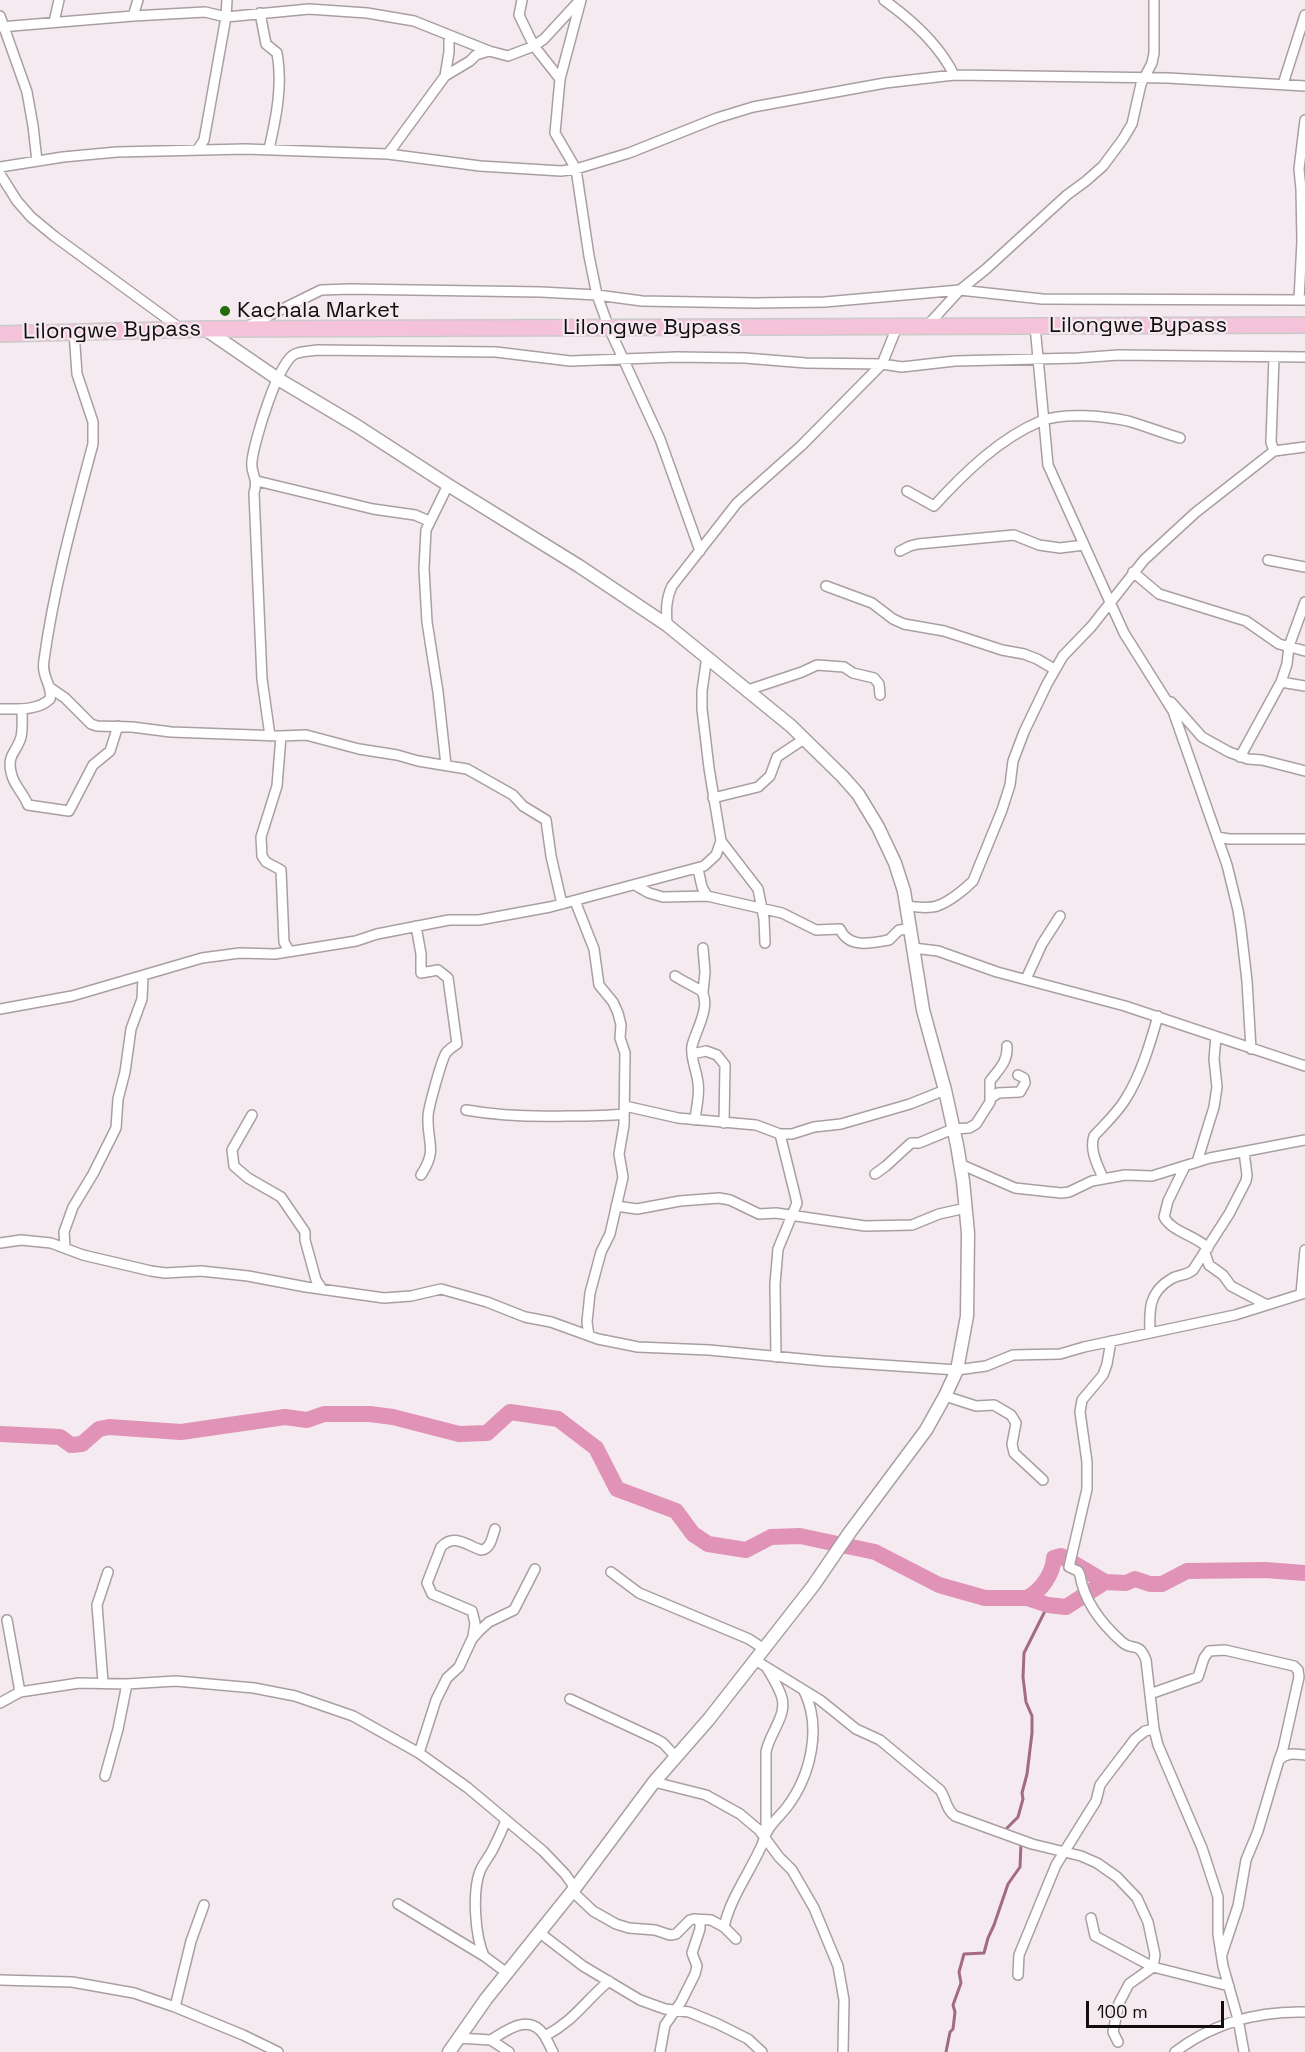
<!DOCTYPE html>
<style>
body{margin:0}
#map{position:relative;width:1305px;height:2052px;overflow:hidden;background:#f5eaef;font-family:"Space Grotesk",sans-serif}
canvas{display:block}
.scale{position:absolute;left:1086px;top:2001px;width:138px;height:27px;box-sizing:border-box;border:3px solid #120e10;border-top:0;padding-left:8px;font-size:18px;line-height:21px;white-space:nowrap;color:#120e10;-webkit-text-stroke:4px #f5eaef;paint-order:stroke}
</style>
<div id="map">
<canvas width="1305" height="2052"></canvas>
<div class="scale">100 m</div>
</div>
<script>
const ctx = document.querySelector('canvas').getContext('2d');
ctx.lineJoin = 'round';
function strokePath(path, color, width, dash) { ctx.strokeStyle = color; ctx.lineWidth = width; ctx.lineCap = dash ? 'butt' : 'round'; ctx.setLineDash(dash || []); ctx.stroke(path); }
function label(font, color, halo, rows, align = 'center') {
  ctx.font = font + ' "Space Grotesk",sans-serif'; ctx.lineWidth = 4.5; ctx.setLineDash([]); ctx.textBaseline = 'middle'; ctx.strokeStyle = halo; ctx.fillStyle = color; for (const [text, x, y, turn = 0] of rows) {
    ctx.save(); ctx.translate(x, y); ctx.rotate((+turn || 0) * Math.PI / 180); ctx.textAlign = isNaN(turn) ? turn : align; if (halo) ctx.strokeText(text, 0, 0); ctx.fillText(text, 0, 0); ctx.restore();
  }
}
const stream = new Path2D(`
 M1005 1830 1018 1817 1023 1799 1022 1793 1027 1774 1032 1733V1716L1026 1702 1023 1677 1024 1653 1048 1605
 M946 2052 950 2032 953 2029 955 2012 953 2005 961 1983 959 1972 964 1954 984 1953 988 1938 994 1925 1008 1884 1020 1867 1021 1843`);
const river = new Path2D(`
 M0 1434 60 1437 71 1445 82 1444 99 1429 109 1427 181 1432 285 1417 307 1420 324 1414H370L393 1417 459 1434 487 1433 510 1412 558 1419 596 1448 617 1489 676 1511 693 1534 708 1544 746 1550 771 1537 800 1536 875 1552 939 1585 985 1598H1027L1048 1605 1066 1607 1105 1582 1126 1583 1135 1579 1150 1584H1162L1187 1571 1265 1570 1305 1573
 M1027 1598C1041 1591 1053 1574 1054 1558L1061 1556 1105 1582`);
const minor = new Path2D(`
 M522 0 519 15 534 46 560 79
 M581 0 560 79 555 133 576 169 589 256 597 295 609 328 660 439 700 551
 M884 0C912 20 939 44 954 75
 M260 13 266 44 277 53C283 85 276 118 269 149
 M0 16 27 92 33 126 37 161
 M133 16 205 12 226 17 309 9 367 13 414 21 489 51
 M54 22 59 0
 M0 27 133 16 138 0
 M445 76 470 61 476 55 489 51 508 56 534 46 544 39 580 0
 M1283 84 1305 15
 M198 149 204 140 226 17 227 0
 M388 154 445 76 449 52V35
 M0 167 63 157 117 152 245 149 388 154 480 166 561 171 576 169 629 153 717 118 753 107 885 83 954 75 1168 78 1305 86
 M0 174 17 201 31 217 54 236 181 329
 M1299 300 1302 241 1301 189 1299 169 1305 120
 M248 326 321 290 350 289 541 292 597 295 642 301 754 303 825 302 960 290 1042 299 1305 300
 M1035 326 1048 465 1124 633 1173 711 1227 865 1238 910 1241 929 1247 981 1251 1049
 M926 327 960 290 986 269 1067 195 1086 181 1103 166 1123 139 1132 124 1141 84 1152 63 1154 53V0
 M1274 451 1271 442 1274 357
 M257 481 373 509 415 515 429 521
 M907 491 934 506C964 473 1000 438 1041 421 1063 412 1105 416 1128 421 1145 426 1163 433 1180 438
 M900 551 910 546 918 544 1014 535 1039 545 1060 548 1084 545
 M1268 560 1305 567
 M1133 572 1159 594 1246 621 1279 644 1305 651
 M826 586 872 603 893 619 904 624 944 631 1002 650 1024 654 1037 659 1054 669
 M667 625C666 610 666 599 672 586L737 503 801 446 882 364 897 327
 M1281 682 1305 686
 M49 687 65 698 91 724 97 726 132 727 171 732 281 736 306 735 359 749 397 755 418 761 467 769 513 795 523 806 546 820 551 856 562 904
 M748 690 802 672 817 665 844 667 853 673 874 678 879 684 880 695
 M1171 702 1202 737 1229 752 1248 759 1262 760 1305 771
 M0 709C16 709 38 711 50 699 53 685 41 678 44 660 54 587 74 515 93 444V422L77 374 74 332
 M22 709C22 718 23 728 21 737 17 752 7 754 11 772 13 785 23 792 28 805L69 811 93 765 110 751 118 726
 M270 736 262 679 254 493C259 476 250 475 252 461 254 442 278 361 295 354 301 351 311 351 318 350L496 352 570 361 677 357 745 358 806 363 882 364 902 367 955 361 1078 358 1118 355 1305 357
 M281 736 277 786 261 837 262 856 266 862 281 870 284 942 289 951
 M1240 757 1281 682 1287 664 1289 646 1305 602
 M446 765 438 692 427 622 424 569 426 530 448 485
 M713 798 758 787 770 776 777 757 804 739
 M1217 837 1229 839H1305
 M721 841 758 889 764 919 765 943
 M698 869 702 887 707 896
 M635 885 649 893 663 897 707 896 782 913 816 930 840 929C849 949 871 943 889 940L899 930 911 929
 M575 901 594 949 599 985 613 1002 618 1013 621 1025 620 1038 625 1053 624 1125 619 1154 623 1177 610 1234 601 1252 590 1293 587 1322 589 1336
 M907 906C916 907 928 909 937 906 949 902 964 890 973 881L1002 810 1010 785 1013 761 1024 732 1047 684 1063 656 1091 627 1144 560 1195 513 1274 451 1305 447
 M416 926 421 954V973L438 970 448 978 457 1044C454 1046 449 1049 446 1053 442 1059 428 1108 428 1117 427 1144 438 1149 421 1175
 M913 948 938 951 997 972 1125 1006 1305 1066
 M675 976C680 980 700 989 702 992 711 1007 695 1032 692 1046 690 1058 697 1071 698 1083 700 1095 696 1108 695 1120
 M1026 979 1042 944 1060 916
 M703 992 705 972 703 948
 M0 1009 72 996 202 958 240 953 275 954 356 941 377 934 449 920H479L550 907 704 866 716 855 721 841 709 768 702 709V691L707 656
 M692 1054 706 1051 717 1055 725 1065 724 1123
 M991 1098 998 1093 1020 1092 1025 1083 1024 1078 1018 1075
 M625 1106 678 1118 756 1125 780 1134H792L814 1127 841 1124 910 1104 945 1090
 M466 1110C500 1116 533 1117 568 1116 587 1116 606 1116 624 1114
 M252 1115 232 1150 234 1166 248 1178 281 1197 305 1232V1240L316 1280 322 1289
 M1197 1162 1214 1107 1217 1087 1214 1059 1216 1037
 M960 1164 1015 1188 1061 1193 1069 1192 1092 1181 1125 1175 1152 1176 1210 1158 1305 1140
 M1185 1166 1168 1201 1164 1217C1172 1232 1195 1235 1208 1248
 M875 1174 886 1166 911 1143H919L953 1129 969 1128 976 1124 990 1102V1081C999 1069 1008 1062 1007 1046
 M1103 1178C1098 1166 1089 1150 1094 1136 1104 1125 1117 1113 1125 1100 1141 1075 1150 1044 1158 1016
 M616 1206 637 1209 680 1201 719 1198 730 1200 759 1214 776 1213 865 1226 912 1225 939 1214 966 1208
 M0 1243 21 1240 51 1243 83 1255 151 1271 165 1273 201 1271 248 1276 306 1287 384 1298 411 1296 441 1289 487 1302 525 1317 551 1322 598 1339 638 1347 709 1350 823 1361 957 1370 986 1366 1013 1355 1060 1354 1084 1347 1235 1315 1305 1293
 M65 1247 64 1232 73 1207 93 1174 116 1128 118 1099 125 1072 131 1029 142 999 143 977
 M1205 1253 1209 1265 1223 1275 1231 1286 1267 1305
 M1301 1294 1305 1250
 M1150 1333C1149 1309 1149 1292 1171 1279 1179 1274 1186 1276 1193 1270L1229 1214 1246 1181 1247 1175 1244 1152
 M1111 1341 1107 1364 1103 1375 1082 1400 1080 1412 1087 1462V1489L1069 1567 1078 1571 1080 1575C1084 1601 1103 1625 1122 1642 1133 1652 1138 1640 1146 1660L1154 1729 1158 1745 1202 1848 1218 1897V1934L1223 1966 1238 2019 1244 2052
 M776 1357 775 1284 778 1249 797 1203 780 1134
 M945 1396 976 1406 994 1405 1011 1415 1016 1423 1012 1444 1014 1453 1043 1480
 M611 1572 639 1593 749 1639 764 1649
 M7 1620 20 1692
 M473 1637 475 1623 472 1611 432 1594 427 1583 441 1547C454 1533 466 1545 481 1550 491 1549 492 1537 495 1529
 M755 1660 820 1700 856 1729 880 1740 940 1790C946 1798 946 1810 955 1816L1032 1844 1081 1856 1097 1863 1117 1877 1137 1898 1148 1922 1155 1955 1153 1967 1229 1986
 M103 1682 97 1605 108 1572
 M1150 1694 1198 1677 1204 1658 1209 1651 1225 1650 1294 1666 1298 1670 1299 1677 1283 1749 1279 1760
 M570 1699 656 1739 663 1743 676 1757
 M0 1703 20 1692 79 1683 127 1684 176 1681 254 1688 295 1696 353 1716 419 1753 468 1788 543 1851 565 1874 575 1888
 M419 1753 436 1700 447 1678 459 1667 472 1639 479 1631 489 1622 514 1610 535 1569
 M105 1776 118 1729 127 1684
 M654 1782 706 1795 740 1814 759 1830 779 1857 792 1870 814 1908 838 1966 844 2000 843 2052
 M766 1832V1752C769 1734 787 1716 782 1698 779 1687 772 1677 767 1668
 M572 1891 593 1911 616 1924 629 1928 655 1930 670 1935 676 1934 690 1920 694 1919 711 1920 724 1927 736 1939
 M398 1904 484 1956 507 1973
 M1091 1918 1095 1936 1153 1967 1129 1984 1119 2003 1113 2032 1118 2042
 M724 1927C730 1899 748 1875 760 1849 763 1844 764 1837 767 1832 771 1823 781 1815 787 1807 811 1775 822 1727 804 1691
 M540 1933 583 1966 640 2000 665 2009 689 2012 718 2024 748 2039 762 2052
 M1222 1954 1238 1906 1246 1860 1258 1831 1279 1760C1287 1752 1295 1754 1305 1755
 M484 1956C475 1936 472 1892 480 1871 483 1864 488 1858 492 1851 497 1841 502 1831 506 1820
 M1018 1975 1019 1955 1056 1865 1096 1801 1100 1785 1109 1773 1135 1739 1145 1731 1154 1729
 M0 1980 72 1982 134 1993 175 2007 243 2035 278 2052
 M175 2007 191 1941 204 1905
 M545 2036C575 2020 584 2002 609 1981
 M458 2038 491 2040 509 2052
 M491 2040C507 2030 529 2013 544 2035 548 2041 550 2047 553 2052
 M660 2052 665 2025 681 2002 695 1974 697 1966 692 1953 700 1929V1920
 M1175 2052C1213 2023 1257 2011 1305 2012`);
const tertiary = new Path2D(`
 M205 329 278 379 357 426 448 485 579 566 667 625 791 726 843 777 858 794 878 827 895 863 904 891 923 1010 945 1090 957 1145 963 1181 968 1233 967 1316 957 1370 945 1396 926 1430 850 1532 813 1586 709 1719 654 1782 575 1888 486 1999 449 2052`);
const primary = new Path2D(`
 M0 334 205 329 1305 325`);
const markers = [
 [225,311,6,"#246c09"]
];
const poiNames = [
 ["Kachala Market",237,311]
];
const streetNames = [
 ["Lilongwe Bypass",1138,326],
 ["Lilongwe Bypass",652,328],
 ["Lilongwe Bypass",112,331,-1]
];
strokePath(stream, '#a26a85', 3);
strokePath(river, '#e092b7', 16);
strokePath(minor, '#a99fa3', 12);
strokePath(tertiary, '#a99fa3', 15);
strokePath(primary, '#cbcaca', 18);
strokePath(minor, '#fff', 9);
strokePath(tertiary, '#fff', 12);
strokePath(primary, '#f4c3da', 15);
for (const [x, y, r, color] of markers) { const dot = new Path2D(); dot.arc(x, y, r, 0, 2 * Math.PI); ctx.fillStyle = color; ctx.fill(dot); strokePath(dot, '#f5eaef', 2); }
label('22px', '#120e10', '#f5eaef', poiNames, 'left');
label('22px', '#120e10', '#f5eaef', streetNames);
</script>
